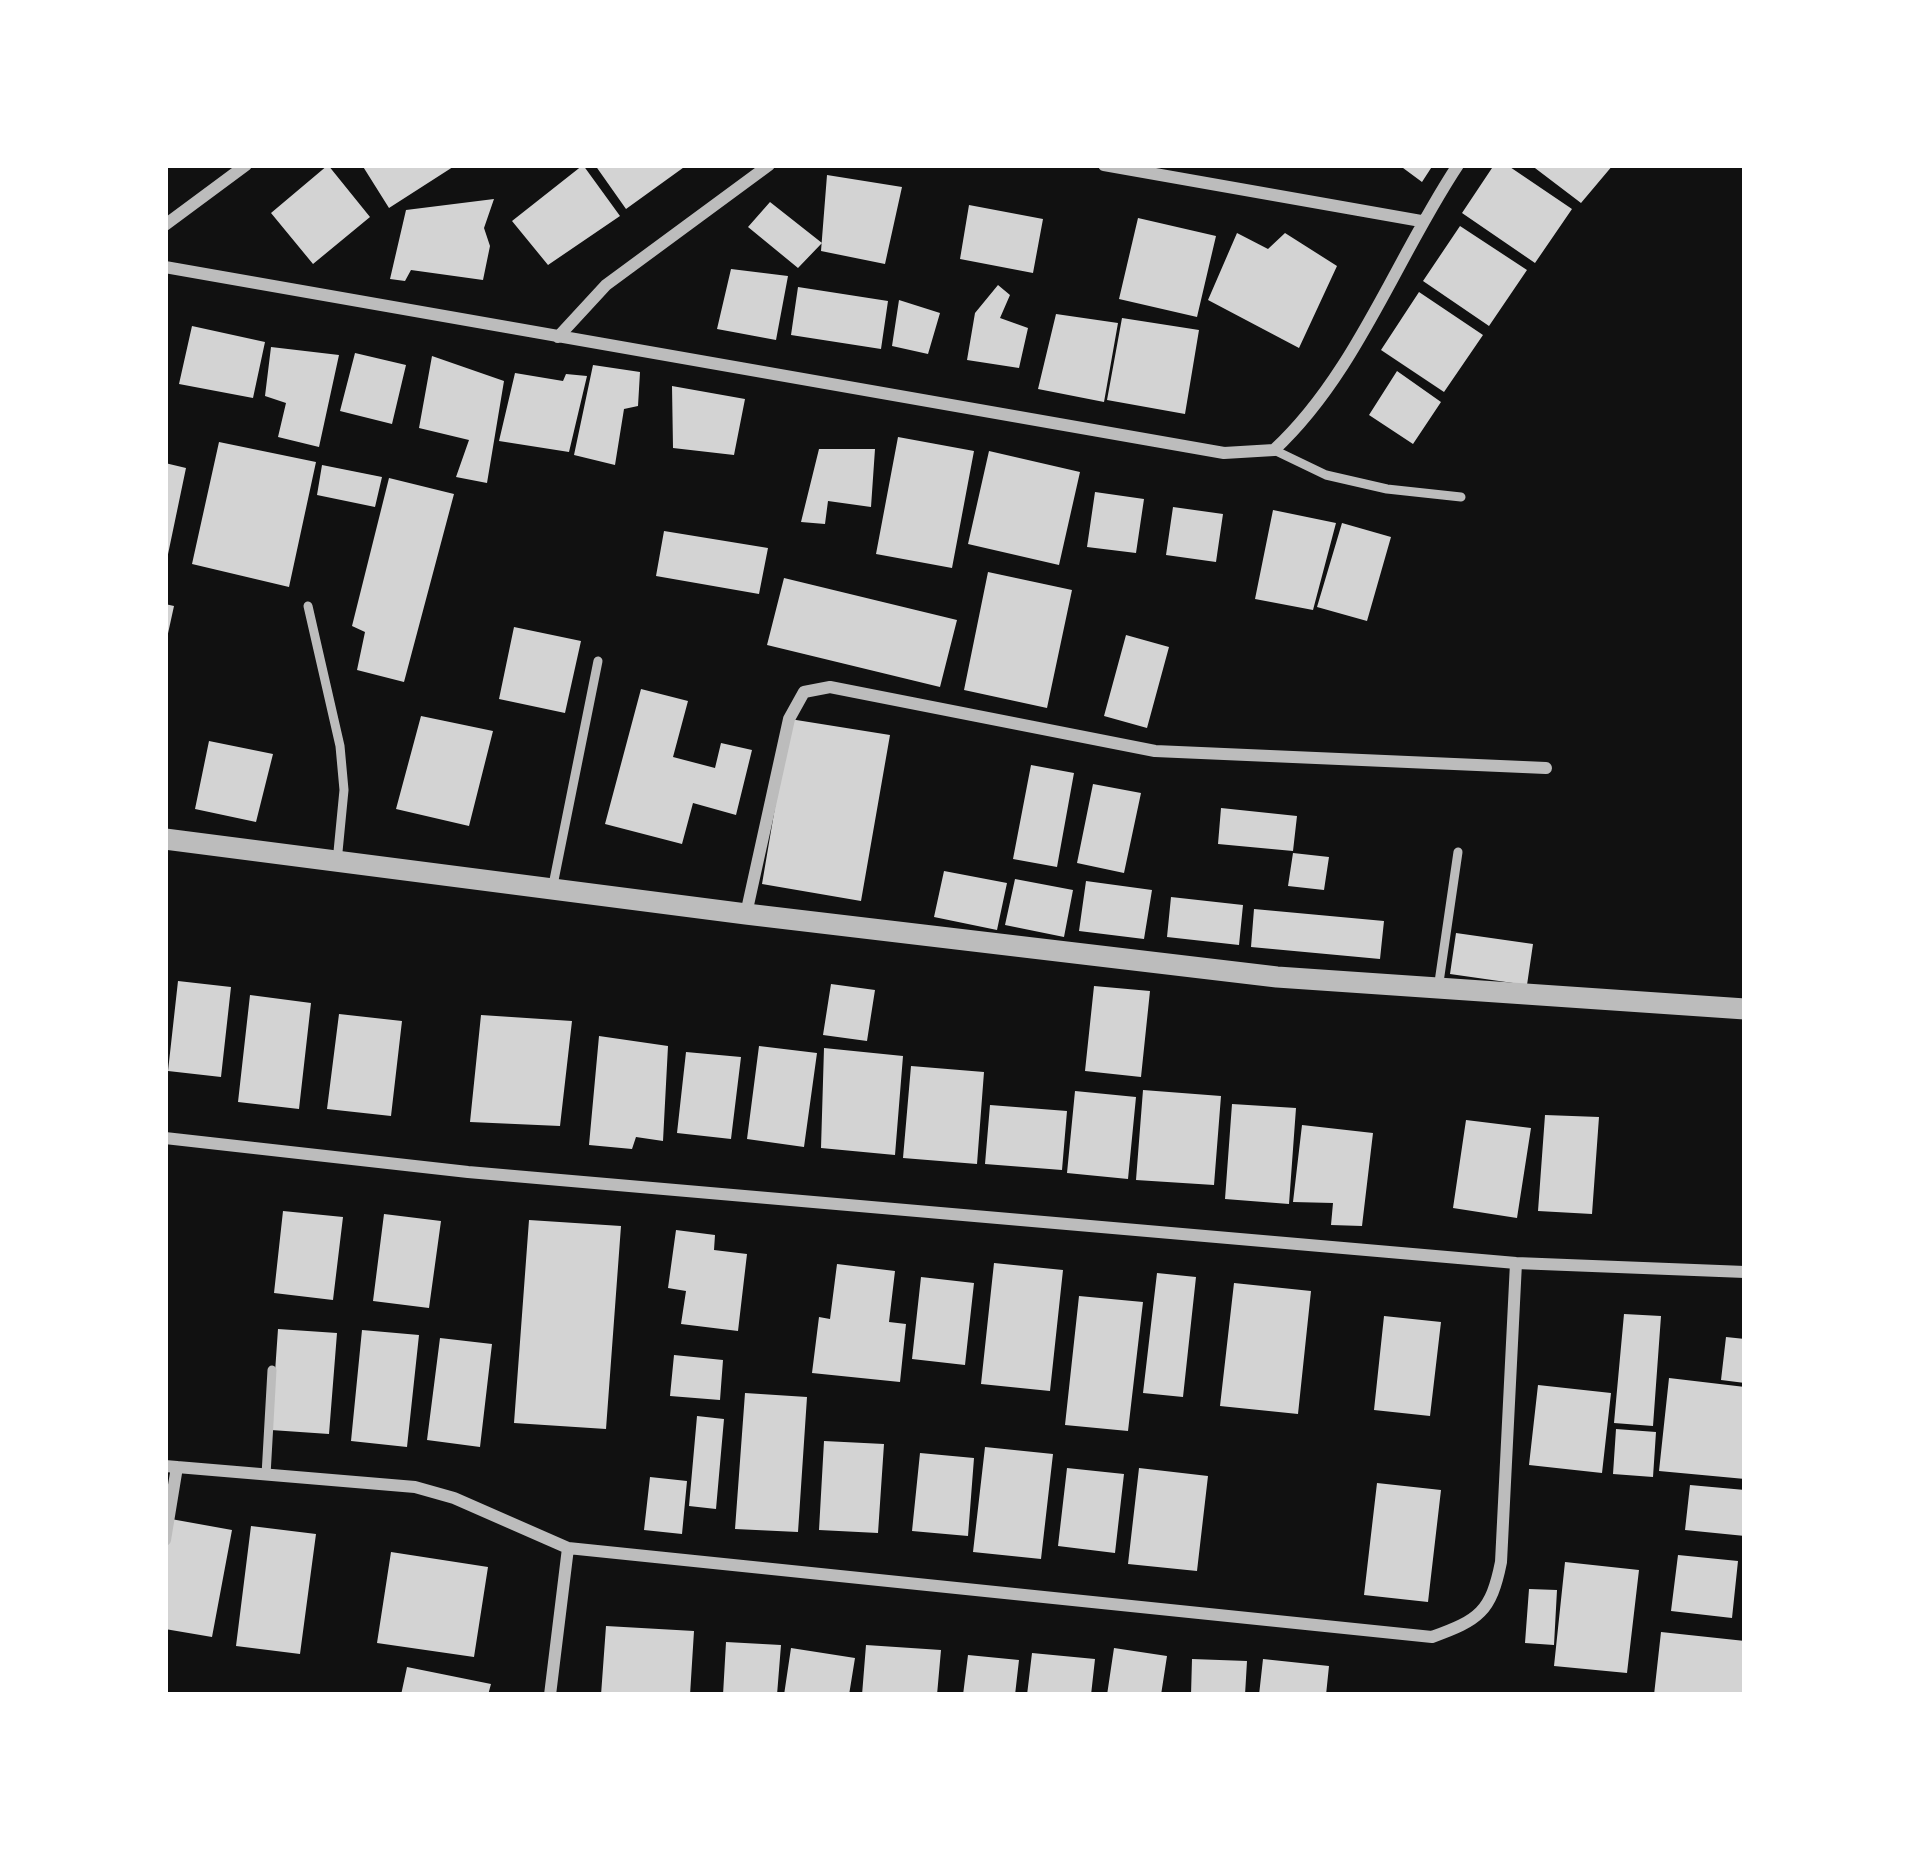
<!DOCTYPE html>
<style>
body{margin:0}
#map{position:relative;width:1910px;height:1860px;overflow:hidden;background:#111;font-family:"PT Sans",sans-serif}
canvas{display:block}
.frame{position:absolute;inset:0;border:168px solid #fff;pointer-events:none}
</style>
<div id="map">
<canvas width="1910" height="1860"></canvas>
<div class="frame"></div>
</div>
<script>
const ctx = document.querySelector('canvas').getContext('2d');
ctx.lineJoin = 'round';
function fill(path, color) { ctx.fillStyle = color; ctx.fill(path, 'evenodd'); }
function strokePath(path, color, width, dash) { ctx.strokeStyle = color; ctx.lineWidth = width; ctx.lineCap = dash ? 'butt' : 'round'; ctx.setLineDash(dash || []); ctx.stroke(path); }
const building = new Path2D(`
 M328 165 370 217 313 264 271 213Z
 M362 165H456L389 208Z
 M583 165 620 216 548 265 512 221Z
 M595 165H687L626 209Z
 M1399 165H1433L1422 182Z
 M1494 165H1507L1572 209 1535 263 1462 213Z
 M1531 165H1613L1581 203Z
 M827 175 902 187 885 264 821 251Z
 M494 199 484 228 490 246 483 280 411 270 405 281 390 279 406 210Z
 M770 202 822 243 798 268 748 227Z
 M969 205 1043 219 1033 273 960 259Z
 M1138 218 1216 236 1197 317 1119 299Z
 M1460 226 1527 270 1489 326 1423 281Z
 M1237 233 1268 249 1285 233 1337 266 1299 348 1208 300Z
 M731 269 788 276 776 340 717 329Z
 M998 285 1010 295 1000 318 1028 328 1019 368 967 360 975 313Z
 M798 287 888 301 881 349 791 335Z
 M1419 292 1483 335 1444 392 1381 350Z
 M899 300 940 313 928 354 892 346Z
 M1056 314 1118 323 1104 402 1038 389Z
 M1122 318 1199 330 1185 414 1107 400Z
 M192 326 265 342 253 398 179 384Z
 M271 347 339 355 319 447 278 437 286 403 265 396Z
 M355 353 406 365 392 424 340 411Z
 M432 356 504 381 487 483 456 477 469 440 419 428Z
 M593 365 640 372 638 406 624 409 615 465 574 455Z
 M1397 371 1441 402 1413 444 1369 415Z
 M515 373 563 381 566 374 587 376 569 452 499 441Z
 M672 386 745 399 734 455 673 448Z
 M898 437 974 451 952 568 876 554Z
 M219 442 316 462 289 587 192 564Z
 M819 449H875L871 507 828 501 825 524 801 522Z
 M989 451 1080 472 1059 565 968 544Z
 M165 463 186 468 167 559H165Z
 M322 465 382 477 375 507 317 495Z
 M389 478 454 494 404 682 357 670 365 632 352 626Z
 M1095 492 1144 499 1136 553 1087 547Z
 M1173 507 1223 514 1216 562 1166 555Z
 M1273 510 1336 523 1313 610 1255 599Z
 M1342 523 1391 537 1367 621 1317 607Z
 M664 531 768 548 759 594 656 576Z
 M988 572 1072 590 1047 708 964 690Z
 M784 578 957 620 940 687 767 645Z
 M165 604 174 606 167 638H165Z
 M514 627 581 641 565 713 499 699Z
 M1126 635 1169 647 1147 728 1104 716Z
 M641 689 688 701 673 757 715 768 721 743 752 750 736 815 693 803 682 844 605 824Z
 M421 716 493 731 469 826 396 809Z
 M790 719 890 735 861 901 762 884Z
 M209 741 273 754 256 822 195 809Z
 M1031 765 1074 773 1057 867 1013 859Z
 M1093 784 1141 793 1124 873 1077 863Z
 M1221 808 1297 816 1293 851 1218 844Z
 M1293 853 1329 857 1324 890 1288 886Z
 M944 871 1007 883 997 930 934 917Z
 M1015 879 1073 890 1064 937 1005 925Z
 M1086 881 1152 890 1144 939 1079 931Z
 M1171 897 1243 905 1239 945 1167 937Z
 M1254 909 1384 921 1380 959 1251 947Z
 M1456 933 1533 944 1527 985 1450 974Z
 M178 981 231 987 221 1077 168 1071Z
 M831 984 875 990 867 1041 823 1035Z
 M1094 986 1150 991 1141 1077 1085 1071Z
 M250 995 311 1003 299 1109 238 1102Z
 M339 1014 402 1021 391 1116 327 1109Z
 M481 1015 572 1021 560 1126 470 1122Z
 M599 1036 668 1046 663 1141 636 1137 632 1149 589 1145Z
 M759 1046 817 1053 804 1147 747 1139Z
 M824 1048 903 1056 895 1155 821 1148Z
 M686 1052 741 1057 731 1139 677 1133Z
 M911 1066 984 1072 977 1164 903 1158Z
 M1143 1090 1221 1096 1214 1185 1136 1180Z
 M1075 1091 1136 1097 1128 1179 1067 1173Z
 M1232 1104 1296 1108 1289 1204 1225 1199Z
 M990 1105 1067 1111 1062 1170 985 1164Z
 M1545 1115 1599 1117 1592 1214 1538 1211Z
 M1466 1120 1531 1128 1517 1218 1453 1208Z
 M1302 1125 1373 1133 1362 1226 1331 1225 1333 1203 1293 1202Z
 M283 1211 343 1217 333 1300 274 1293Z
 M384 1214 441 1221 429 1308 373 1301Z
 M529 1220 621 1226 606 1429 514 1423Z
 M676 1230 715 1235 714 1250 747 1254 738 1331 681 1324 686 1291 668 1288Z
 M994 1263 1063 1270 1050 1391 981 1384Z
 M837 1264 895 1271 889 1322 906 1324 900 1382 812 1373 819 1317 830 1319Z
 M1157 1273 1196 1277 1183 1397 1143 1393Z
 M921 1277 974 1283 965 1365 912 1359Z
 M1234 1283 1311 1291 1298 1414 1220 1406Z
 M1079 1296 1143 1302 1128 1431 1065 1425Z
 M1624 1314 1661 1316 1653 1426 1614 1423Z
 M1384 1316 1441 1322 1430 1416 1374 1410Z
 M278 1329 337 1333 329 1434 271 1430Z
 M362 1330 419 1335 407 1447 351 1441Z
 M1726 1337 1745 1339V1383L1721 1380Z
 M440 1338 492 1344 480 1447 427 1440Z
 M674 1355 723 1360 720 1400 670 1396Z
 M1669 1378 1745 1387V1479L1659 1471Z
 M1538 1385 1611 1393 1602 1473 1529 1465Z
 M745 1393 807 1397 798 1532 735 1529Z
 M697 1416 724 1419 716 1509 689 1506Z
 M1616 1429 1656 1432 1653 1477 1613 1474Z
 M824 1441 884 1444 878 1533 819 1530Z
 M985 1447 1053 1454 1041 1559 973 1552Z
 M920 1453 974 1458 968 1536 912 1531Z
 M1067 1468 1124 1474 1115 1553 1058 1546Z
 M1139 1468 1208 1476 1197 1571 1128 1564Z
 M650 1477 687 1481 682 1534 644 1530Z
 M1377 1483 1441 1490 1428 1602 1364 1595Z
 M1690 1485 1745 1490V1536L1685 1530Z
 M171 1519 232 1530 212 1637 165 1629V1552Z
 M251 1526 316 1534 300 1654 236 1646Z
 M391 1552 488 1567 474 1657 377 1643Z
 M1678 1555 1738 1561 1732 1618 1671 1611Z
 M1565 1562 1639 1570 1627 1673 1554 1666Z
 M1529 1589 1557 1590 1554 1645 1525 1643Z
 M606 1626 694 1631 690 1695H601Z
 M1661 1632 1745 1641V1695H1654Z
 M726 1642 781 1645 777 1695H723Z
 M866 1645 941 1650 937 1695H862Z
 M791 1648 855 1658 849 1695H784Z
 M1114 1648 1167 1656 1161 1695H1107Z
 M1032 1653 1095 1659 1091 1695H1027Z
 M968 1655 1019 1660 1015 1695H963Z
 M1192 1659 1247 1661 1245 1695H1191Z
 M1263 1659 1329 1666 1326 1695H1259Z
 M407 1667 491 1684 488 1695H401Z`);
const service = new Path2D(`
 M1274 450 1326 475 1387 489 1461 497
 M308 606 340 746 344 790 337 862
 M552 890 598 661
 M1438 989 1458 852
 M266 1475 272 1370`);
const minor = new Path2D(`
 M1104 165 1421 221
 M165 225 246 165
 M165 267 1224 453 1274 450C1356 374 1396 258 1458 165
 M558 337 606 285 769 165
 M746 914 789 719 804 692 830 687 1155 751 1546 768
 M165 1138 468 1172 1516 1263 1745 1272
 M165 1466 415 1487 454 1498 568 1548 1432 1637C1479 1620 1491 1612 1501 1562L1516 1263
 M165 1540 177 1467
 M550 1695 568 1548`);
const tertiary = new Path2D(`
 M165 839 746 914 1277 977 1745 1009`);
fill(building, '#d3d3d3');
strokePath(service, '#bcbcbc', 9);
strokePath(minor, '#bcbcbc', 12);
strokePath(tertiary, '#bcbcbc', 21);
</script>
